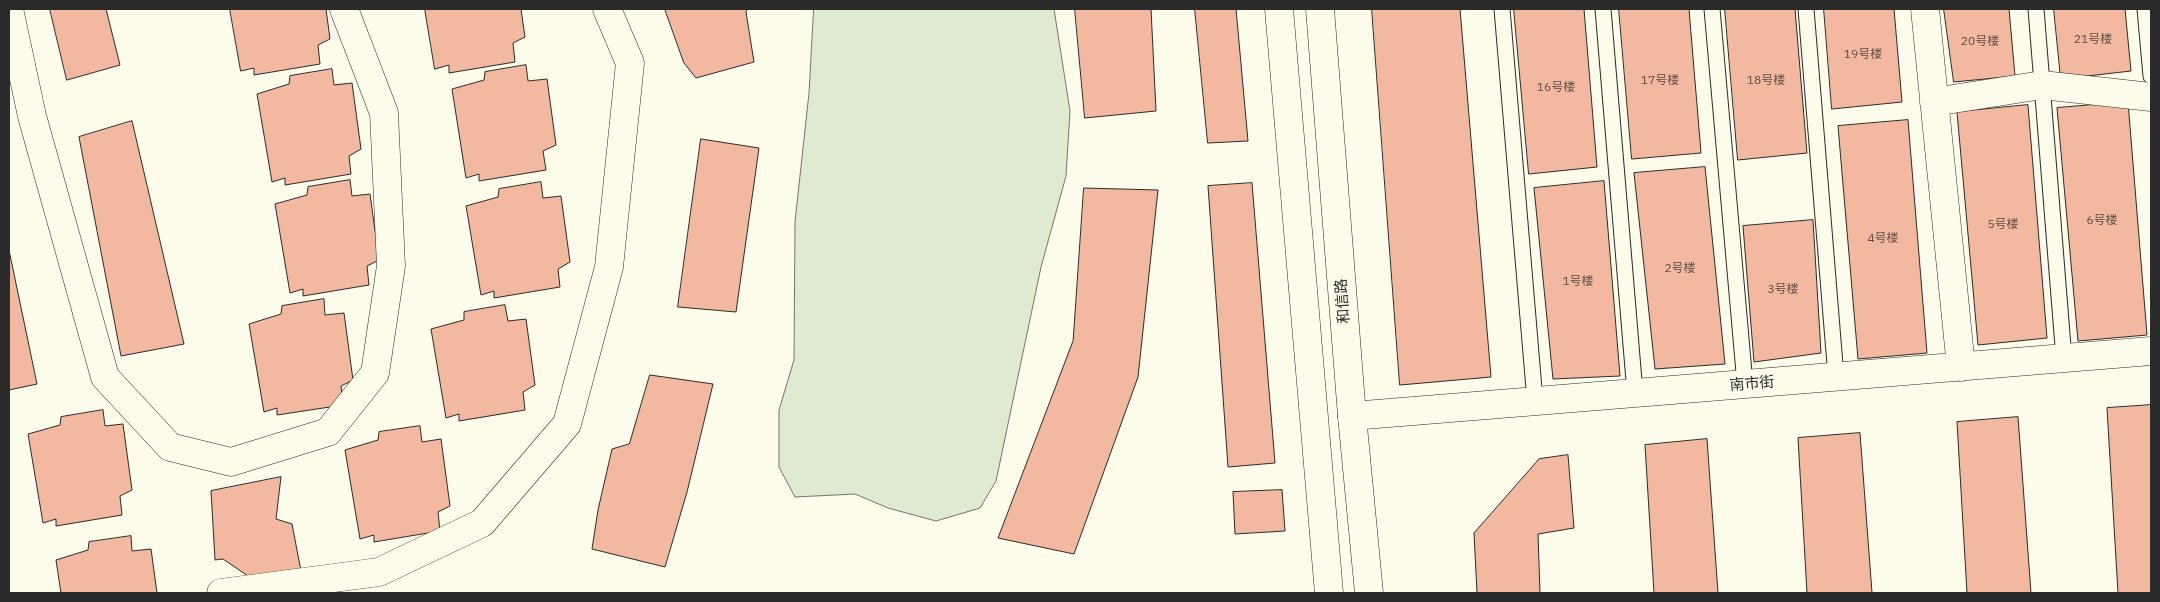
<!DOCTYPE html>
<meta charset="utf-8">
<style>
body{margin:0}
#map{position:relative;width:2160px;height:602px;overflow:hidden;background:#fdfbea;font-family:"IBM Plex Sans",sans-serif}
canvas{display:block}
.frame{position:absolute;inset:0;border:10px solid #2b2b2b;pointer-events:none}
</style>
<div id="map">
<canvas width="2160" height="602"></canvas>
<div class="frame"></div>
</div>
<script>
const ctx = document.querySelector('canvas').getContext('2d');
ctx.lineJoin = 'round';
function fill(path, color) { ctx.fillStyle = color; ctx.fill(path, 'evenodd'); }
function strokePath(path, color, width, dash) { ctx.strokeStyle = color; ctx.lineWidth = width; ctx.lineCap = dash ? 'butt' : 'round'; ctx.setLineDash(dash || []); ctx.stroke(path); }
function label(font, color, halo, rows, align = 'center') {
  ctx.font = font + ' "IBM Plex Sans","Noto Sans SC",sans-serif'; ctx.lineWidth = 4; ctx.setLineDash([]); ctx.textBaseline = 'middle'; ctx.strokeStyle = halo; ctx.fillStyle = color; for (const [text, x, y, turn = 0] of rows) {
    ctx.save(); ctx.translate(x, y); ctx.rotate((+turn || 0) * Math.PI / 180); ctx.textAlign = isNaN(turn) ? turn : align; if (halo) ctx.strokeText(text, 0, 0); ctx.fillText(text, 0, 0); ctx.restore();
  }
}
const green = new Path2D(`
 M814 9H1054L1070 111 1066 176 1041 267 996 481 980 508 936 521 888 508 855 494 795 497 779 467V410L794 360 795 222 809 93Z`);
const building = new Path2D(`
 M50 9H106L120 65 67 80Z
 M230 9H326L330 39 318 45 320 64 254 75V68L241 71Z
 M425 9H521L525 37 513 43 515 62 449 73V65L435 69Z
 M665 9H747L746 12 754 62 696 78 684 63Z
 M1075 9H1151L1156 111 1085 118Z
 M1195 9H1236L1248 141 1208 143Z
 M1372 9H1460L1491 377 1400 385Z
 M1514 9H1584L1597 167 1529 174Z
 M1619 9H1689L1701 153 1632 159Z
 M1725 9H1795L1807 153 1738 160Z
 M1824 9H1894L1902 102 1832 109Z
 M1944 9H2009L2015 76 1954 82Z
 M2054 9H2125L2131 71 2061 79Z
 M526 65 528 81 547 79 556 145 543 151 546 170 479 181V174L466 178 452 89 484 80 485 72Z
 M332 69 334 85 352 83 361 149 349 156 351 174 285 185V178L272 182 257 94 289 84 290 76Z
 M2128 102 2147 335 2078 341 2057 108Z
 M2028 105 2047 338 1978 345 1957 112Z
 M1908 120 1927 353 1858 359 1838 126Z
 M132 121 184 344 121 356 79 137Z
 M701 139 759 148 736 312 678 307Z
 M1705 167 1725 364 1655 369 1634 173Z
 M350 180 352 196 370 194 379 260 367 266 369 285 303 296V289L290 293 275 204 307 195 308 187Z
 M1604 181 1620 376 1553 379 1534 188Z
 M541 182 543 198 561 196 570 262 558 269 560 287 494 298V291L481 295 466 206 498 197 499 189Z
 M1252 183 1275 463 1228 467 1208 186Z
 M1084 188 1158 190 1138 377 1074 554 998 538 1073 341Z
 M1813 220 1821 353 1754 362 1743 226Z
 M9 250 37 384 9 390Z
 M324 299 325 315 344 313 353 380 341 386 343 405 277 415V408L264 412 249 324 281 314 282 306Z
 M505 305 508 321 526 319 535 385 523 392 525 410 459 421V414L446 418 431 329 464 320V312Z
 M650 375 713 384 687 492 665 567 592 549 598 510 612 449 629 444Z
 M2151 405V593H2118L2107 408Z
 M103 410 105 426 123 424 132 490 120 496 122 515 56 526V519L43 523 28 434 60 425 61 417Z
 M2018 417 2031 593H1967L1957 422Z
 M420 426 422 442 441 439 450 506 438 512 440 531 374 542V535L360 539 345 450 378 440 379 432Z
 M1860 433 1872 593H1807L1798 438Z
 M1707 439 1718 593H1654L1645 445Z
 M1568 455 1574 528 1538 534 1540 593H1477L1474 533 1539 459Z
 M281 477 276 519 292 524 301 571 248 576 223 559 215 560 211 491Z
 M1282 490 1285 531 1235 534 1233 492Z
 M131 536 132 551 151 549 157 593H61L56 560 88 550 89 542Z`);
const service = new Path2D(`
 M1502 9 1535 401
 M1603 9 1635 393
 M1712 9 1745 384
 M1806 9 1836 377
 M2036 9 2064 359
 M2145 9 2151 76`);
const minor = new Path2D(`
 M9 9 32 116 105 377 170 447 231 462 328 432 375 373 391 266 384 113 344 9
 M1925 9 1961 367
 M1934 102 2042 85 2151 97
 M1352 416 2151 351
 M221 593 379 572 482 523 567 424 609 267 630 63 607 9`);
const tertiary = new Path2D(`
 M1279 9 1329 593
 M1320 9 1352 416 1369 593`);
const numberNames = [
 ["21号楼",2093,40],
 ["20号楼",1980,42],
 ["19号楼",1863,55],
 ["17号楼",1660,81],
 ["18号楼",1766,81],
 ["16号楼",1556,88],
 ["6号楼",2102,221],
 ["5号楼",2003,225],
 ["4号楼",1883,239],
 ["2号楼",1680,269],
 ["1号楼",1578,282],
 ["3号楼",1783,290]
];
const streetNames = [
 ["和信路",1343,301,-94],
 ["南市街",1752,384,-5]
];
fill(green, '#deebd1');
strokePath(green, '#74746e', 1);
fill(building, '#f2b8a0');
strokePath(building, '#2b2b2b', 1);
strokePath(service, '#2b2b2b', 17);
strokePath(minor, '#2b2b2b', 29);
strokePath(tertiary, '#2b2b2b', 29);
strokePath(service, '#fdfbea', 15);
strokePath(minor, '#fdfbea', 28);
strokePath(tertiary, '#fdfbea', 28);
label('12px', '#5d4e48', null, numberNames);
label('15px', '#2b2b2b', '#fdfbea', streetNames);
</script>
